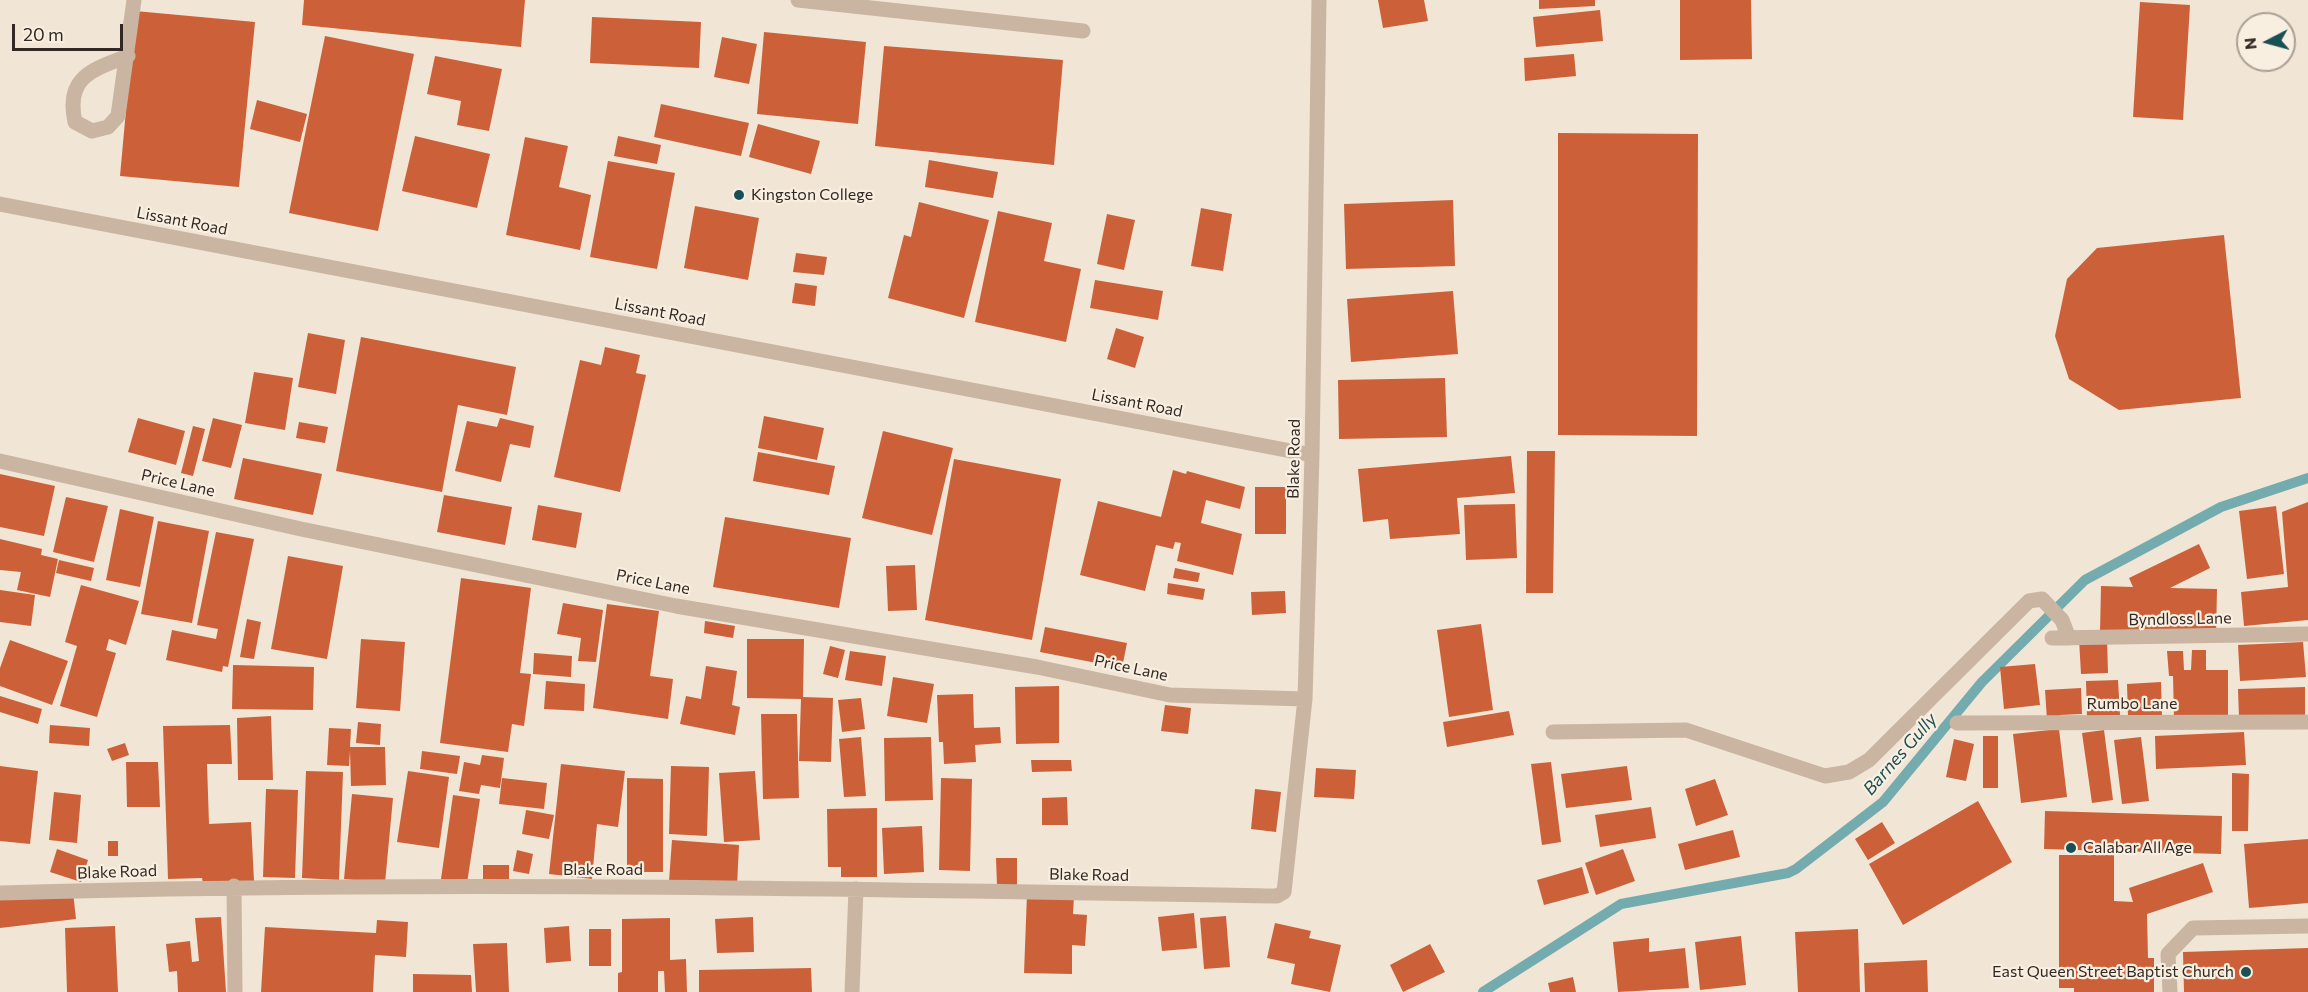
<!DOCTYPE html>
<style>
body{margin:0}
#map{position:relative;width:2308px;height:992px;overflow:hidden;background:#f1e5d5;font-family:Commissioner,sans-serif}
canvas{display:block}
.north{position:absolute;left:2236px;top:12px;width:60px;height:60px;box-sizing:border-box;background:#f9efe1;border:2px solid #aaa095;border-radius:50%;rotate:264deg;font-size:16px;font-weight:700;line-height:24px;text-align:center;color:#332924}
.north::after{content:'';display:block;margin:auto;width:21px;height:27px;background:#195056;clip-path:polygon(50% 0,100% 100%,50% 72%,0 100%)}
.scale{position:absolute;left:12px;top:24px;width:111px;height:27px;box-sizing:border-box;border:3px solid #332924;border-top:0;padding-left:8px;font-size:18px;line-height:21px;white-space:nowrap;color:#332924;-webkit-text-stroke:4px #f9efe1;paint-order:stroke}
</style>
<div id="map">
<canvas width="2308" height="992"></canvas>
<div class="north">N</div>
<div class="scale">20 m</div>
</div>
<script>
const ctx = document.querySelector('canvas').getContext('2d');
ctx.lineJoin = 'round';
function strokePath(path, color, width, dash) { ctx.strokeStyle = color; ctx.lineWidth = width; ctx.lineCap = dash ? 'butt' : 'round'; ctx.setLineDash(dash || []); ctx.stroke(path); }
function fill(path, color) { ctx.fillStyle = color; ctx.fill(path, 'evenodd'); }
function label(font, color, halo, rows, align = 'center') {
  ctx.font = font + ' Commissioner,sans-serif'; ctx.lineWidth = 4.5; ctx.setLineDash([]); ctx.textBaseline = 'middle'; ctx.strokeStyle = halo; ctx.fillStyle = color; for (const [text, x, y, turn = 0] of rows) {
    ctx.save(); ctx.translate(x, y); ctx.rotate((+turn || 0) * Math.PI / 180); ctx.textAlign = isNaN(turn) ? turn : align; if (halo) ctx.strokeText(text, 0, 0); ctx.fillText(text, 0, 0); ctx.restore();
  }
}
const stream = new Path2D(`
 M1483 992 1621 904 1788 873 1796 869 1883 802 1982 682 2085 580 2221 507 2308 478`);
const building = new Path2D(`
 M304 0H525L521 47 302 25Z
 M1378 0H1424L1428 21 1383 28Z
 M1539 0H1595V6L1539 9Z
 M1680 0H1751L1752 59 1680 60Z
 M2140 2 2190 5 2183 120 2133 117Z
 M1600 10 1603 41 1536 47 1533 17Z
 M135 11 255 22 239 187 120 176Z
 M592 17 701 22 699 68 590 63Z
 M764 32 866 42 858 124 757 114Z
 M325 36 414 54 378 231 289 213Z
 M722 37 757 44 749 84 714 77Z
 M884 46 1063 60 1054 165 875 146Z
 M1574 54 1576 76 1525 81 1524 58Z
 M435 56 502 69 489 131 457 125 461 101 427 94Z
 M257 100 307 114 300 142 250 129Z
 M661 104 749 123 741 156 654 137Z
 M758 124 820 141 811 174 749 157Z
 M1558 133 1698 134 1697 436 1558 435Z
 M415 136 490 154 477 208 402 191Z
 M618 136 661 145 657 164 614 156Z
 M525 137 568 146 559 187 591 195 580 250 506 235Z
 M929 160 998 172 993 198 925 187Z
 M608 161 675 173 657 269 590 257Z
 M1453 200 1455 266 1346 269 1344 204Z
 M919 202 989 220 964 318 888 298 904 235 911 237Z
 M695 206 759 218 748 280 684 268Z
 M1201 208 1232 214 1223 271 1191 266Z
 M998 211 1052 223 1044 261 1081 269 1066 342 975 322Z
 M1107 214 1135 220 1124 270 1097 264Z
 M2224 235 2241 398 2119 410 2069 379 2055 336 2067 279 2097 248Z
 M796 253 827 257 824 275 793 272Z
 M1095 280 1163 291 1158 320 1090 308Z
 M795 283 817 286 815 306 792 303Z
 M1453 291 1458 354 1351 362 1347 299Z
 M1116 328 1144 337 1135 368 1107 359Z
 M308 333 345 340 336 394 298 387Z
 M361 337 516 367 507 415 458 405 442 492 336 471Z
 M605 347 640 355 636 373 646 375 620 492 554 477 580 360 601 365Z
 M254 372 293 378 285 430 245 423Z
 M1445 378 1447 437 1339 439 1338 380Z
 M764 416 824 428 817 460 758 448Z
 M138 418 185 431 176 465 128 452Z
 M213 418 242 425 231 468 202 461Z
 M500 418 534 426 530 448 510 444 501 482 455 471 467 421 497 427Z
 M299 422 328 427 325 443 296 438Z
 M193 426 205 429 193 476 181 473Z
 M883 431 953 448 932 535 862 518Z
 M1527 451H1555L1553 593H1526Z
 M758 452 835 466 829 495 753 481Z
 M1511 456 1515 493 1457 498 1460 534 1390 539 1388 519 1363 522 1358 469Z
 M243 458 322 474 313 515 234 499Z
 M954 459 1061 479 1032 640 925 620Z
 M1173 470 1186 474 1187 471 1245 487 1240 509 1206 500 1201 523 1242 534 1233 575 1177 561 1181 543 1175 542 1173 549 1156 545 1145 591 1080 575 1098 501 1161 517Z
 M0 474 55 486 44 536 0 527Z
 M1255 487H1286V534H1255Z
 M444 495 512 507 505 545 437 532Z
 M66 497 108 506 94 562 53 552Z
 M2308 502V620L2244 626 2241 592 2288 587 2282 512Z
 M1515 504 1517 558 1466 560 1464 505Z
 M538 505 582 513 576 548 532 540Z
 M2276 506 2284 574 2247 579 2239 511Z
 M120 509 154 517 140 587 106 580Z
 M725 517 851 538 839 608 713 587Z
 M158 521 209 531 192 623 141 614Z
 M216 532 254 539 228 667 223 666 222 672 166 660 172 630 216 639 218 629 197 625Z
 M0 539 42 549 41 555 58 559 50 597 17 590 21 572 0 570Z
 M2199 544 2210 568 2170 588 2217 589 2216 636 2100 633 2101 586 2133 587 2129 578Z
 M288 556 343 566 327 659 271 649Z
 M59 560 94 568 91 581 56 573Z
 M915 565 917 610 888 611 886 566Z
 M1175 568 1200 573 1198 582 1173 578Z
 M461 578 531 588 520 673 531 674 524 726 512 724 508 752 440 743Z
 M1168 583 1205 589 1203 600 1167 594Z
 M81 585 139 601 126 645 109 639 106 650 116 653 97 717 60 706 77 646 65 642Z
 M0 590 35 595 31 626 0 622Z
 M1285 591 1286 613 1252 615 1251 592Z
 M563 603 603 610 596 662 578 661 581 638 557 634Z
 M607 604 659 611 650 676 673 679 668 719 593 708Z
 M247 619 261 622 254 659 240 657Z
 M705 621 735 626 733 638 704 633Z
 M1481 624 1493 710 1449 717 1437 630Z
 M1045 627 1127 643 1122 668 1040 652Z
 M2107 638 2108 673 2081 674 2079 639Z
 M361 639 405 642 400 711 356 708Z
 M747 639H804L803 697 833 698 831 762 799 761 801 699 747 698Z
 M10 640 68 661 52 705 0 686V668Z
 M2303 642 2306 677 2240 681 2238 645Z
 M830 646 845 650 838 678 823 674Z
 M2192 650H2206V670H2228V719H2174L2173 676H2169L2167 651H2183L2184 670H2191Z
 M850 651 886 656 882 686 845 680Z
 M534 653 572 656 571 677 533 674Z
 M2035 664 2040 705 2004 709 2000 667Z
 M233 665 314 667 313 710 232 709Z
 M706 666 737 671 732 705 740 707 735 735 680 724 686 696 701 699Z
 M893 677 934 684 927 723 887 716Z
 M2118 680 2120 715 2087 717 2086 681Z
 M546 681 585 684 584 711 544 709Z
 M2161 682 2162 715 2128 716 2127 684Z
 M1059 686V743L1016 744 1015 687Z
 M2305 687V715L2239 718 2238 689Z
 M2081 688 2082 714 2060 715V719L2047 720 2045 690Z
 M973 694 974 728 1000 727 1001 743 975 745 976 762 944 764 943 742H939L937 695Z
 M0 696 42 709 38 724 0 712Z
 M861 698 865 729 842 732 838 700Z
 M1165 705 1191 708 1188 734 1161 731Z
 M1509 711 1514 735 1447 747 1443 722Z
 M761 714H797L799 798 763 799Z
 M271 716 273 780H238L237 718Z
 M358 722 381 724 380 745 356 743Z
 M50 725 90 728 89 746 49 743Z
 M230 725 232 764H207L209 824 251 822 254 881 203 883 202 878 168 879 163 726Z
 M329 728 351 729 350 747H385L386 785 351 786 350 751 349 766 327 765Z
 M2059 729 2067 797 2021 803 2013 734Z
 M2104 730 2113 800 2092 803 2082 733Z
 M2244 732 2246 765 2156 769 2155 736Z
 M1983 736H1998V788H1983Z
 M861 737 866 796 844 797 839 739Z
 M931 737 933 800 885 801 884 738Z
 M2141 737 2149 801 2122 804 2114 740Z
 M1954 739 1974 744 1966 781 1946 777Z
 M125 743 129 755 112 761 107 749Z
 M422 751 460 756 457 774 420 769Z
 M482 755 504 758 500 788 481 785 479 794 459 791 464 762 480 765Z
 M1031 760H1071L1072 771 1032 772Z
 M126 762H158L160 807H127Z
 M1551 762 1561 842 1542 845 1531 764Z
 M561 764 625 771 618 827 597 824 592 879 549 874Z
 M0 766 38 771 30 844 0 841Z
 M671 766 709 767 707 836 669 834Z
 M1627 766 1632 800 1566 808 1561 774Z
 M1316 768 1356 770 1354 799 1314 797Z
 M306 771 343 772 339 880 302 878Z
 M408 771 449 777 439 848 397 842Z
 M755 771 760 840 724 842 719 773Z
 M2232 773 2249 774 2248 831H2232Z
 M502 778 547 783 544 809 499 804Z
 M627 778 663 779V872H627Z
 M941 778 972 779 970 871 939 870Z
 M1715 779 1728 815 1696 826 1685 789Z
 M266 789 298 790 295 878 263 877Z
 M1255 789 1281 792 1276 832 1251 829Z
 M54 792 81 795 77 843 49 840Z
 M352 794 393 798 385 883 344 879Z
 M453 795 480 799 467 883 441 879Z
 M1067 797 1068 825H1042V798Z
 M1978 801 2012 862 1903 925 1869 864Z
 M1651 807 1656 838 1600 847 1595 815Z
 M877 808V877H841V867H828L827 809Z
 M526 810 554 815 549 839 522 834Z
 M2045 811 2222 816 2221 854 2044 849Z
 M1882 822 1895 843 1868 860 1855 839Z
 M922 826 924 872 884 874 882 828Z
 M1733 830 1740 857 1685 870 1678 844Z
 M2308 839V903L2249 908 2244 844Z
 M672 840 739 845 737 886 669 881Z
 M108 841H118V856H108Z
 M57 849 88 860 81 882 50 872Z
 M1623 849 1635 881 1596 895 1585 863Z
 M517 850 533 854 529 874 513 871Z
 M2059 855H2114V901L2133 902 2129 888 2203 863 2213 892 2147 914 2148 958H2154V992H2074V988H2059Z
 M996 858H1017V885L997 886Z
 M483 865H509V884L483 883Z
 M1582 867 1589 893 1544 905 1537 880Z
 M73 892 76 919 0 928V900Z
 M1027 894 1074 896 1073 914 1087 915 1085 946 1072 945V974L1024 973Z
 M1194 913 1197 948 1162 951 1158 917Z
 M1226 916 1230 967 1204 969 1200 918Z
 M221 917 226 992H178L177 971 169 972 166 944 190 941 192 962 199 961 195 918Z
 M753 917 754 952 717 953 715 919Z
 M670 918V960L686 959 687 992H665L664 971H658V992H618V973L622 972V919Z
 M377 920 408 922 406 957 375 955 373 992H261L265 927 376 933Z
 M1275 923 1311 931 1309 938 1341 945 1330 992 1291 984 1295 964 1267 958Z
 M115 926 118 992H67L65 928Z
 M569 926 571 961 546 963 544 928Z
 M589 929H611V966H589Z
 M1858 929 1860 992H1798L1795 932Z
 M1741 936 1746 985 1700 990 1695 942Z
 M1649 938V952L1685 948 1689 988 1618 992 1613 942Z
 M507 943 509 992H476L473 944Z
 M1430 944 1445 972 1403 992 1390 965Z
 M2308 948V992H2184L2183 952Z
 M1927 960 1928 992H1865L1864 963Z
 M811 968 812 992H699V970Z
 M413 974 471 975 472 992H413Z
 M1573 977 1576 992H1550L1548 983Z`);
const minor = new Path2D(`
 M798 0 1083 31
 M128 56C92 70 65 77 75 122L92 131 108 127 118 116 134 0
 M0 204 1312 455
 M0 461 301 529 676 606 1037 667 1170 695 1305 699
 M2052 638 2308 634
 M1957 723 2308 722
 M1553 732 1686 730 1825 776 1849 772 1869 760 2029 601 2042 599 2062 620 2069 638
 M234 886 235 992
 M0 893C425 880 851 889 1277 896L1284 892 1285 883 1305 699 1312 455 1319 0
 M852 992 856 889
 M2170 992 2168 954 2193 928 2308 926`);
const markers = [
 [739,195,6,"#195056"],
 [2071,848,6,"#195056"],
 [2246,972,6,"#195056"]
];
const poiNames = [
 ["Kingston College",751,195],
 ["Calabar All Age",2083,848],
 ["East Queen Street Baptist Church",2234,972,"right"]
];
const streetNames = [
 ["Lissant Road",182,221,11],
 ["Lissant Road",660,312,11],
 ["Lissant Road",1137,403,11],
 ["Blake Road",1294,459,-89],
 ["Price Lane",178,483,13],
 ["Price Lane",653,582,11],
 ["Byndloss Lane",2180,619,-1],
 ["Price Lane",1131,668,12],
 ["Rumbo Lane",2132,704],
 ["Blake Road",603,870],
 ["Blake Road",117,872,-2],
 ["Blake Road",1089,875,1]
];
const waterNames = [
 ["Barnes Gully",1900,754,-49]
];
strokePath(stream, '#73abaf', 10);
fill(building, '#cc6139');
strokePath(minor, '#c9b5a1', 15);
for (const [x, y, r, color] of markers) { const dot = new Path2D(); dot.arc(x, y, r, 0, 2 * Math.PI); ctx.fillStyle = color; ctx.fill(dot); strokePath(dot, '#f9efe1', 2); }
label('16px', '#332924', '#f9efe1', poiNames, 'left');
label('16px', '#332924', '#f9efe1', streetNames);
label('italic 18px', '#195056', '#f9efe1', waterNames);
</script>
